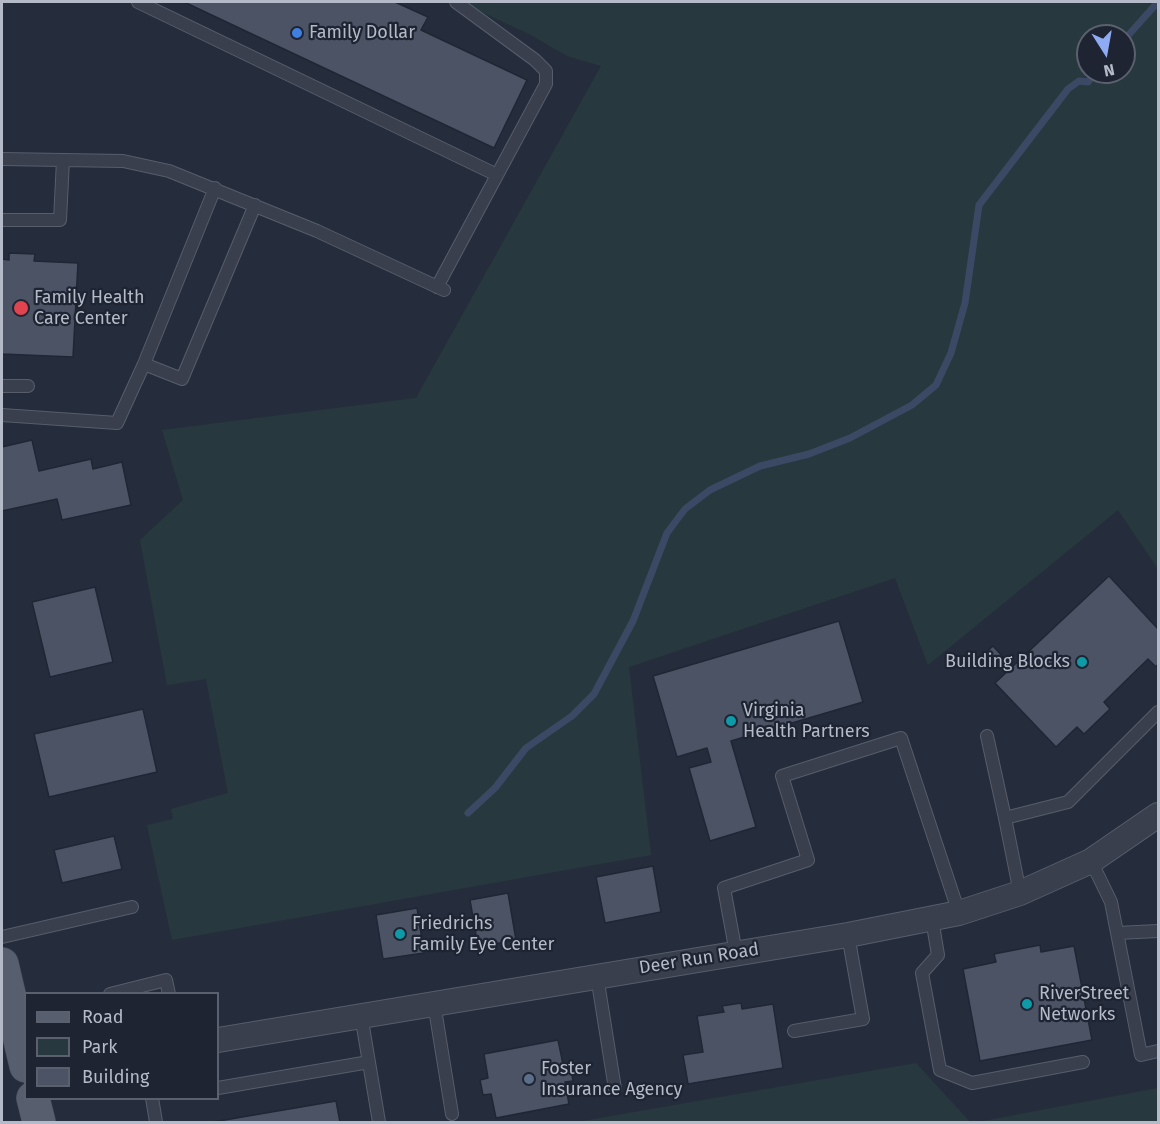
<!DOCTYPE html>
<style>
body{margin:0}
#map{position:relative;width:1160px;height:1124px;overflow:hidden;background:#252d3d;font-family:"Fira Sans",sans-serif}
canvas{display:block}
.frame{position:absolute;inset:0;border:3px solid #b5bac8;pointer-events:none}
.legend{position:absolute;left:24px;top:992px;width:195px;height:108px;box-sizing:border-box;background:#1e2432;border:2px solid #5a606e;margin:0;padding:8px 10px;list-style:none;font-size:18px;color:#b5bac8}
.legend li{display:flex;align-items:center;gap:12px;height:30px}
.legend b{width:30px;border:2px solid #5a606e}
.north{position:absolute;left:1076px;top:24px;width:60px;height:60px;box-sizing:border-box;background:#1e2432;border:2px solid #5a606e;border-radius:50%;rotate:169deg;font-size:16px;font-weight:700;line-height:24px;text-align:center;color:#b5bac8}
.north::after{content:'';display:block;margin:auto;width:21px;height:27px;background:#8fabf3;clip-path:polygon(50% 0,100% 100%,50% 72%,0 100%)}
</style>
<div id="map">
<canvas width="1160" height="1124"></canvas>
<div class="frame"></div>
<ul class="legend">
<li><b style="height:8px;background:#575e6d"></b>Road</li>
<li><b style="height:16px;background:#27393e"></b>Park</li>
<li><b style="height:16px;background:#4b5365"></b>Building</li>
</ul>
<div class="north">N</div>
</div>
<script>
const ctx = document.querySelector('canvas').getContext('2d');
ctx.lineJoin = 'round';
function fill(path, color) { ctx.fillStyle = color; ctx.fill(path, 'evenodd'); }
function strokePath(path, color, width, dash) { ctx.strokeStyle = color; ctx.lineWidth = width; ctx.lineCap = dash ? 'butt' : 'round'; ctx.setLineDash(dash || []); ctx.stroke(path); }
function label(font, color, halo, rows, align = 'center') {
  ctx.font = font + ' "Fira Sans",sans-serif'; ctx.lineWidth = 4.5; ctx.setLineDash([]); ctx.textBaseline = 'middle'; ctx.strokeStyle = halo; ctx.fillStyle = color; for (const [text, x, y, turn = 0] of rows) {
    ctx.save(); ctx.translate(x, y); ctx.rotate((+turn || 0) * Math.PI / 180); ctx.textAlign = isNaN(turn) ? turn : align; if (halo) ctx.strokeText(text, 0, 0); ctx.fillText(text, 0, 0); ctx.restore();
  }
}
const green = new Path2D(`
 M460 2H1158V569L1118 510 928 665 895 578 629 667 651 855 172 940 147 825 173 819 171 809 228 793 206 679 167 685 140 540 183 500 162 430 416 398 601 66 567 56 529 34ZM1088 36H1124V72H1088Z
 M916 1063 970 1122H577Z
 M1158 1088V1122H978Z`);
const stream = new Path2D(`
 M1124 40 1158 2
 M468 813 495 788 526 748 572 716 594 694 633 621 667 533 685 509 710 490 760 466 809 454 850 438 912 405 936 385 951 353 965 303 979 205 1068 89 1079 81 1088 82 1096 72`);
const building = new Path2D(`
 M184 2H395L428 17 421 30 527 80 494 148Z
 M9 253 35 254 34 261 78 263 73 357 2 354V259L9 260Z
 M32 440 39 471 91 459 93 469 122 462 131 505 62 520 57 499 2 511V447Z
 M1109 576 1158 629V664L1156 667 1148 659 1104 702 1110 709 1084 734 1077 727 1056 747 995 683Z
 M95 587 113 662 50 677 32 602Z
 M839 621 863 702 731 741 756 827 710 841 689 768 711 762 707 748 677 757 653 676Z
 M993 646 1003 657 993 666 983 655Z
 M143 709 157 772 49 797 34 734Z
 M114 836 122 869 62 883 54 850Z
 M653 866 661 912 605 923 596 877Z
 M508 893 516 940 478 947 470 900Z
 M417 908 424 953 383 959 376 915Z
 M1040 945 1041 952 1074 946 1092 1040 980 1061 963 969 996 962 994 954Z
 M741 1003 742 1009 773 1004 783 1068 688 1084 683 1055 703 1052 697 1016 724 1012 722 1006Z
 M558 1040 563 1064 570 1063 573 1081 565 1082 569 1104 496 1118 491 1094 483 1095 480 1080 488 1078 484 1054Z
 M336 1101 340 1122H213Z`);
const service = new Path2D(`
 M138 2 497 175
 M2 159 123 161 169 171 317 231 444 290
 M215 188 144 364 182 379 255 205
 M2 220H60L63 160
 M437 287 546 84V71L535 60 456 2
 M2 386H28
 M2 415 117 423 144 364
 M987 736 1005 818
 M1091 861 1111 902 1141 1055 1158 1051
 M1020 893 1005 818 1068 802 1158 712
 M932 919 938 955 922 973 940 1070 972 1083 1083 1062
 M1117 933 1158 931
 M2 937 132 907
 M736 953 724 888 808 860 782 776 901 738 959 913
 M597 976 615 1089
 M110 994 166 980 169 994
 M434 1003 452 1114
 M361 1015 379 1122
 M794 1031 863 1019 848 935
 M218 1088 369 1062
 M152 1098 156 1122`);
const minor = new Path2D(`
 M218 1040 848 935 959 913 1020 893 1091 861 1158 815`);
const primary = new Path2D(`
 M2 964 26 1066
 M33 1098 39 1122`);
const markers = [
 [297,33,6,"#3f7fe0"],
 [21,308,8,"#e0444e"],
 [1082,662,6,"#0f9aa8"],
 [731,721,6,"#0f9aa8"],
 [400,934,6,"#0f9aa8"],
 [1027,1004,6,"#0f9aa8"],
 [529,1079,6,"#5c6f8a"]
];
const poiNames = [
 ["Family Dollar",309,33],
 ["Family Health",34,298],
 ["Care Center",34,319],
 ["Building Blocks",1070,662,"right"],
 ["Virginia",743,711],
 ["Health Partners",743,732],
 ["Friedrichs",412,924],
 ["Family Eye Center",412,945],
 ["RiverStreet",1039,994],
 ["Networks",1039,1015],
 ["Foster",541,1069],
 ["Insurance Agency",541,1090]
];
const streetNames = [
 ["Deer Run Road",699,959,-9]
];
fill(green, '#27393e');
strokePath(stream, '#3c4965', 7);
fill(building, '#4b5365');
strokePath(building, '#202634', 1.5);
strokePath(service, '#575d6b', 14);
strokePath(minor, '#575d6b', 26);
strokePath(primary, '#424856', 34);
strokePath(service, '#393f4d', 12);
strokePath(minor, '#393f4d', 24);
strokePath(primary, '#575e6d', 33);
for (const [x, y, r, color] of markers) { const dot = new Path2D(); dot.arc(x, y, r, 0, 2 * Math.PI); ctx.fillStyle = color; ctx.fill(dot); strokePath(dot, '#1e2432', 2); }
label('18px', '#b5bac8', '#1e2432', poiNames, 'left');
label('18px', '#b5bac8', '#1e2432', streetNames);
</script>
